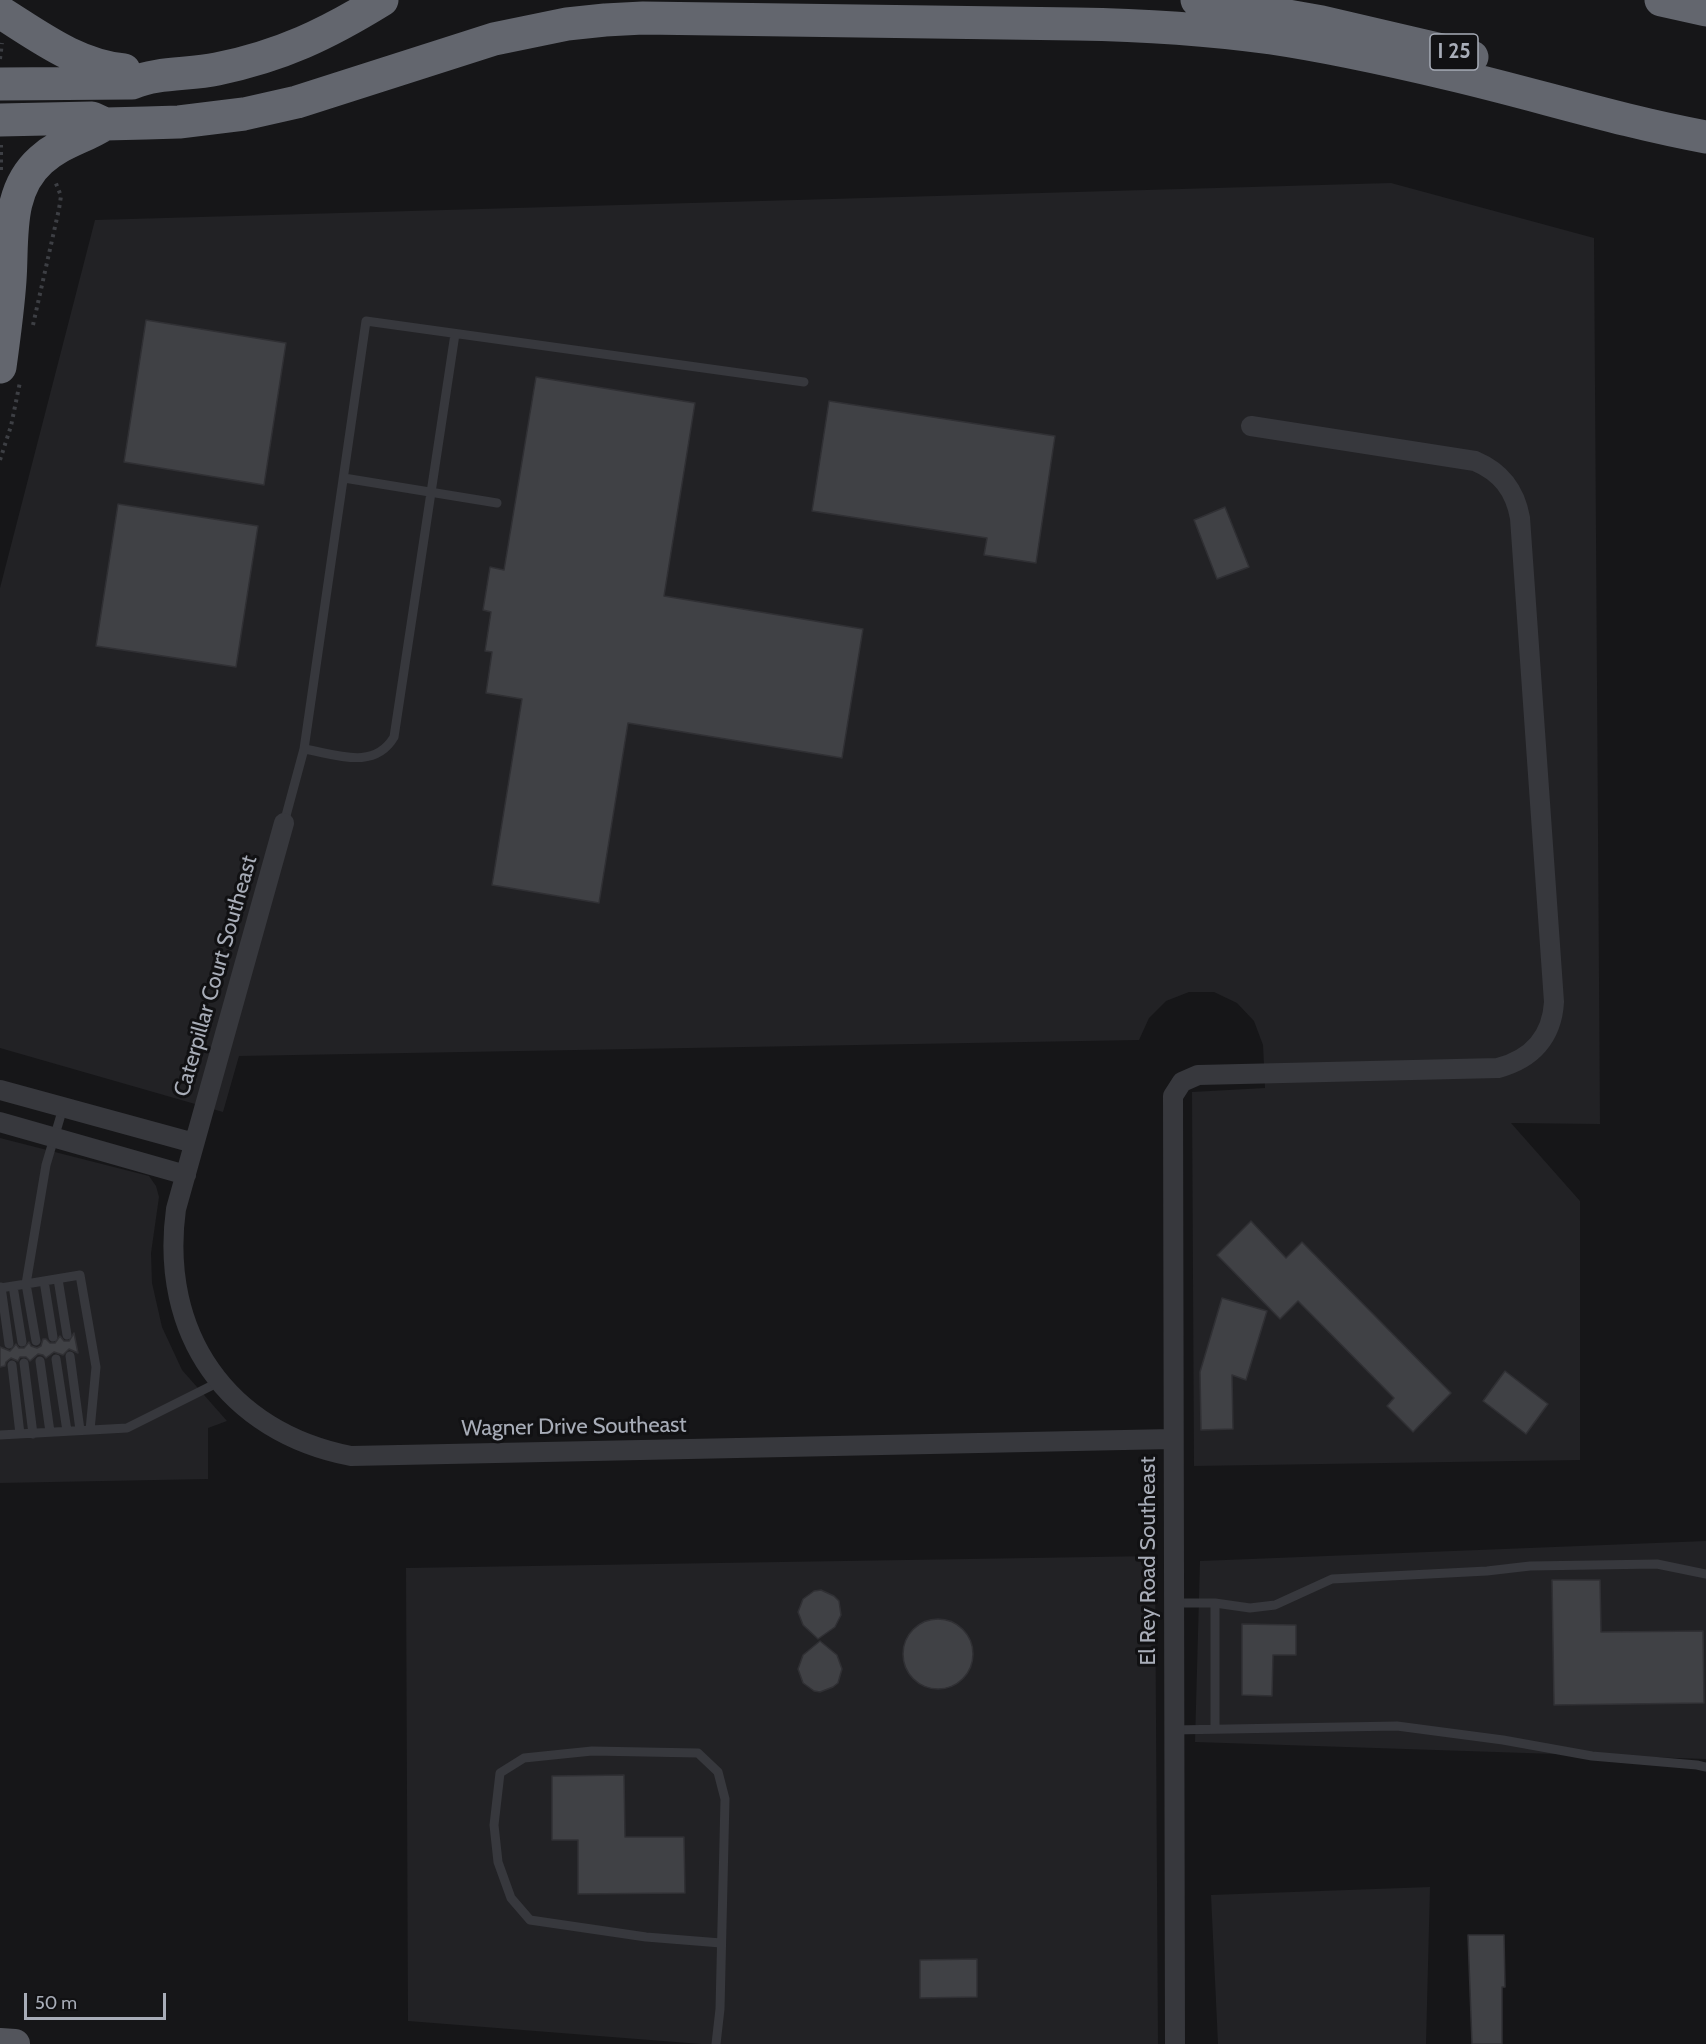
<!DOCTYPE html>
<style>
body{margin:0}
#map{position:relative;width:1706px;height:2044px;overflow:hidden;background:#161618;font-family:Cabin,sans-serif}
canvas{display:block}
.scale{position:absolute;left:24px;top:1993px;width:142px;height:27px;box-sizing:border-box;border:3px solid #a8adb8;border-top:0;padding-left:8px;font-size:18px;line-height:21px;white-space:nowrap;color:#a8adb8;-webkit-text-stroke:4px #111113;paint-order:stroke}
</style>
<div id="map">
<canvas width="1706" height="2044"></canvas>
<div class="scale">50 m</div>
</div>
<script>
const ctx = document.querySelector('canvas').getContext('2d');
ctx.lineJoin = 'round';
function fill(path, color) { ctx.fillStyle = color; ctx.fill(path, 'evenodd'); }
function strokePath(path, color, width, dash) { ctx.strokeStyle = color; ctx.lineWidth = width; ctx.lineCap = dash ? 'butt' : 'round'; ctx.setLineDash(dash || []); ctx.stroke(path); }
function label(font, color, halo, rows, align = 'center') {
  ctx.font = font + ' Cabin,sans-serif'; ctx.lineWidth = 6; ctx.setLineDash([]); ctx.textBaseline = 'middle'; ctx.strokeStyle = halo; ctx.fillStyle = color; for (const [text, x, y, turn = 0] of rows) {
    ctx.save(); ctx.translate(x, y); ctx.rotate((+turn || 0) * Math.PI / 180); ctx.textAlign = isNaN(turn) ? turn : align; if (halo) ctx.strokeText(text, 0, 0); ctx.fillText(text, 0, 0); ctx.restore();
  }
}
const built = new Path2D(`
 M1391 183 1594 238 1600 1124 1511 1123 1580 1201V1460L1194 1466 1192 1092 1265 1088 1263 1045 1254 1021 1237 1003 1214 992H1189L1166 1001 1149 1018 1139 1040 239 1056 223 1112 0 1048V588L95 220Z
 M0 1138 149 1176 156 1186 159 1197 151 1253 152 1283 162 1327 182 1370 227 1421 208 1428V1479L0 1483Z
 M1706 1541V1759L1195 1742 1200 1561Z
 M1155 1556 1158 2044H701L408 2021 406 1568Z
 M1430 1887 1426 2044H1218L1211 1895Z`);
const building = new Path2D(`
 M146 320 286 343 264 485 124 462Z
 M536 377 695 403 664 596 863 629 842 758 628 723 599 903 492 885 522 699 486 693 492 652 485 651 491 612 483 610 490 567 504 570Z
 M829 401 1055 436 1036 563 984 555 987 538 812 511Z
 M118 504 258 526 236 667 96 646Z
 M1225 507 1249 567 1217 579 1194 520Z
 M1251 1221 1286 1258 1302 1242 1451 1393 1413 1432 1387 1406 1394 1398 1298 1301 1280 1319 1217 1255Z
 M1222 1298 1267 1311 1246 1380 1232 1375 1233 1429 1201 1430 1200 1372Z
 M74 1333 78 1353 69 1349 63 1355 54 1352 46 1358 43 1355 38 1354 30 1361 26 1357H20L18 1361 11 1358 6 1362 5 1366 0 1367V1347L10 1351 16 1344 19 1348H24L29 1342 31 1346 37 1348 41 1346 43 1339H46L50 1343H55L60 1336 64 1341H69Z
 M1505 1371 1548 1404 1526 1434 1483 1401Z
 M1552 1580H1600L1601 1632 1703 1631 1704 1703 1554 1705Z
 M821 1590 834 1596 839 1601 841 1615 835 1627 818 1639 803 1625 798 1612 803 1599 814 1591Z
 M903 1654a35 35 0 1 1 70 0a35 35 0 1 1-70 0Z
 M1242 1624 1296 1625V1655H1273L1272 1696 1242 1695Z
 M820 1641 837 1655 842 1669 838 1683 833 1687 820 1692 814 1691 803 1683 798 1669 803 1655Z
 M624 1775 625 1837H684L685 1893 578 1894V1840H552V1776Z
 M1468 1935H1504L1505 1987H1502V2044H1472Z
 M977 1959V1997L920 1998V1960Z`);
const path = new Path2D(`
 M0 59 2 43
 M1 170V145
 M33 325 59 209 61 196 55 181
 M0 460 11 426 20 382`);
const lane = new Path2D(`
 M344 478 497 503
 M304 749C335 754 374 771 394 737L455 334
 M284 823 304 749 366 321 804 382
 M58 1279 67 1335
 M44 1281 53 1337
 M13 1286 22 1342
 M1 1287 9 1344
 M0 1288 26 1284 46 1165 63 1108
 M36 1341 26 1284 80 1275 96 1367 90 1430
 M70 1356 80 1430
 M56 1359 67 1431
 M40 1361 50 1432
 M24 1363 33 1434
 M12 1365 20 1434
 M0 1435 127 1428 219 1382
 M1173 1603H1215V1729
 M1215 1603 1250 1608 1275 1605 1332 1579 1487 1571 1530 1566 1657 1564 1706 1574
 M1173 1730 1397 1726 1503 1740 1592 1756 1697 1765 1706 1767
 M716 2044 720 2009 725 1799 718 1772 698 1753 592 1751 524 1758 500 1773 494 1825 498 1862 511 1898 530 1920 646 1937 721 1943`);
const street = new Path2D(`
 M284 823 176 1209C159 1333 227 1432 351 1456L1172 1439
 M0 1090 194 1143
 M0 1122 186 1175
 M1175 2044 1173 1096 1182 1082 1198 1075 1498 1068C1532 1059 1552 1037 1554 1002L1520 518C1515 490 1501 472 1475 461L1251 426`);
const primary = new Path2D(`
 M0 2043 15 2044`);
const highway = new Path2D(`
 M1197 0 1322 22 1472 57
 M1661 0 1706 10
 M0 12C40 37 76 65 124 70
 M0 84 132 83C158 72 189 75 217 69 281 56 327 34 382 0
 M0 120 92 118 105 124 146 123 179 122 244 114 297 102 494 39 567 24 605 20 643 18 1076 24C1141 25 1206 29 1271 38 1331 47 1390 60 1449 74 1535 94 1619 121 1706 137
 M0 367C4 338 8 309 10 280 13 239 6 191 41 160 61 142 83 138 105 124`);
const shields = [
 [1454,52,48]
];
const shieldNames = [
 ["I 25",1454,52]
];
const streetNames = [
 ["Caterpillar Court Southeast",216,976,-74],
 ["Wagner Drive Southeast",574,1427,-1],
 ["El Rey Road Southeast",1149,1561,-90]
];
fill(built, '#222225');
fill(building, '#404145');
strokePath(building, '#303034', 1.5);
strokePath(path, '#3d3f44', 4, [3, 4.5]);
strokePath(lane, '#37383d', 9);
strokePath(street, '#37383d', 20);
strokePath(primary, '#53555c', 30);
strokePath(highway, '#63666e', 33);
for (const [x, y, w] of shields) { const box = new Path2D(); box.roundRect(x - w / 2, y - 18, w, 36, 4.5); ctx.fillStyle = '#111113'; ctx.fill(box); strokePath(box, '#a8adb8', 1.5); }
label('bold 21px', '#a8adb8', null, shieldNames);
label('22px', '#a8adb8', '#111113', streetNames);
</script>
